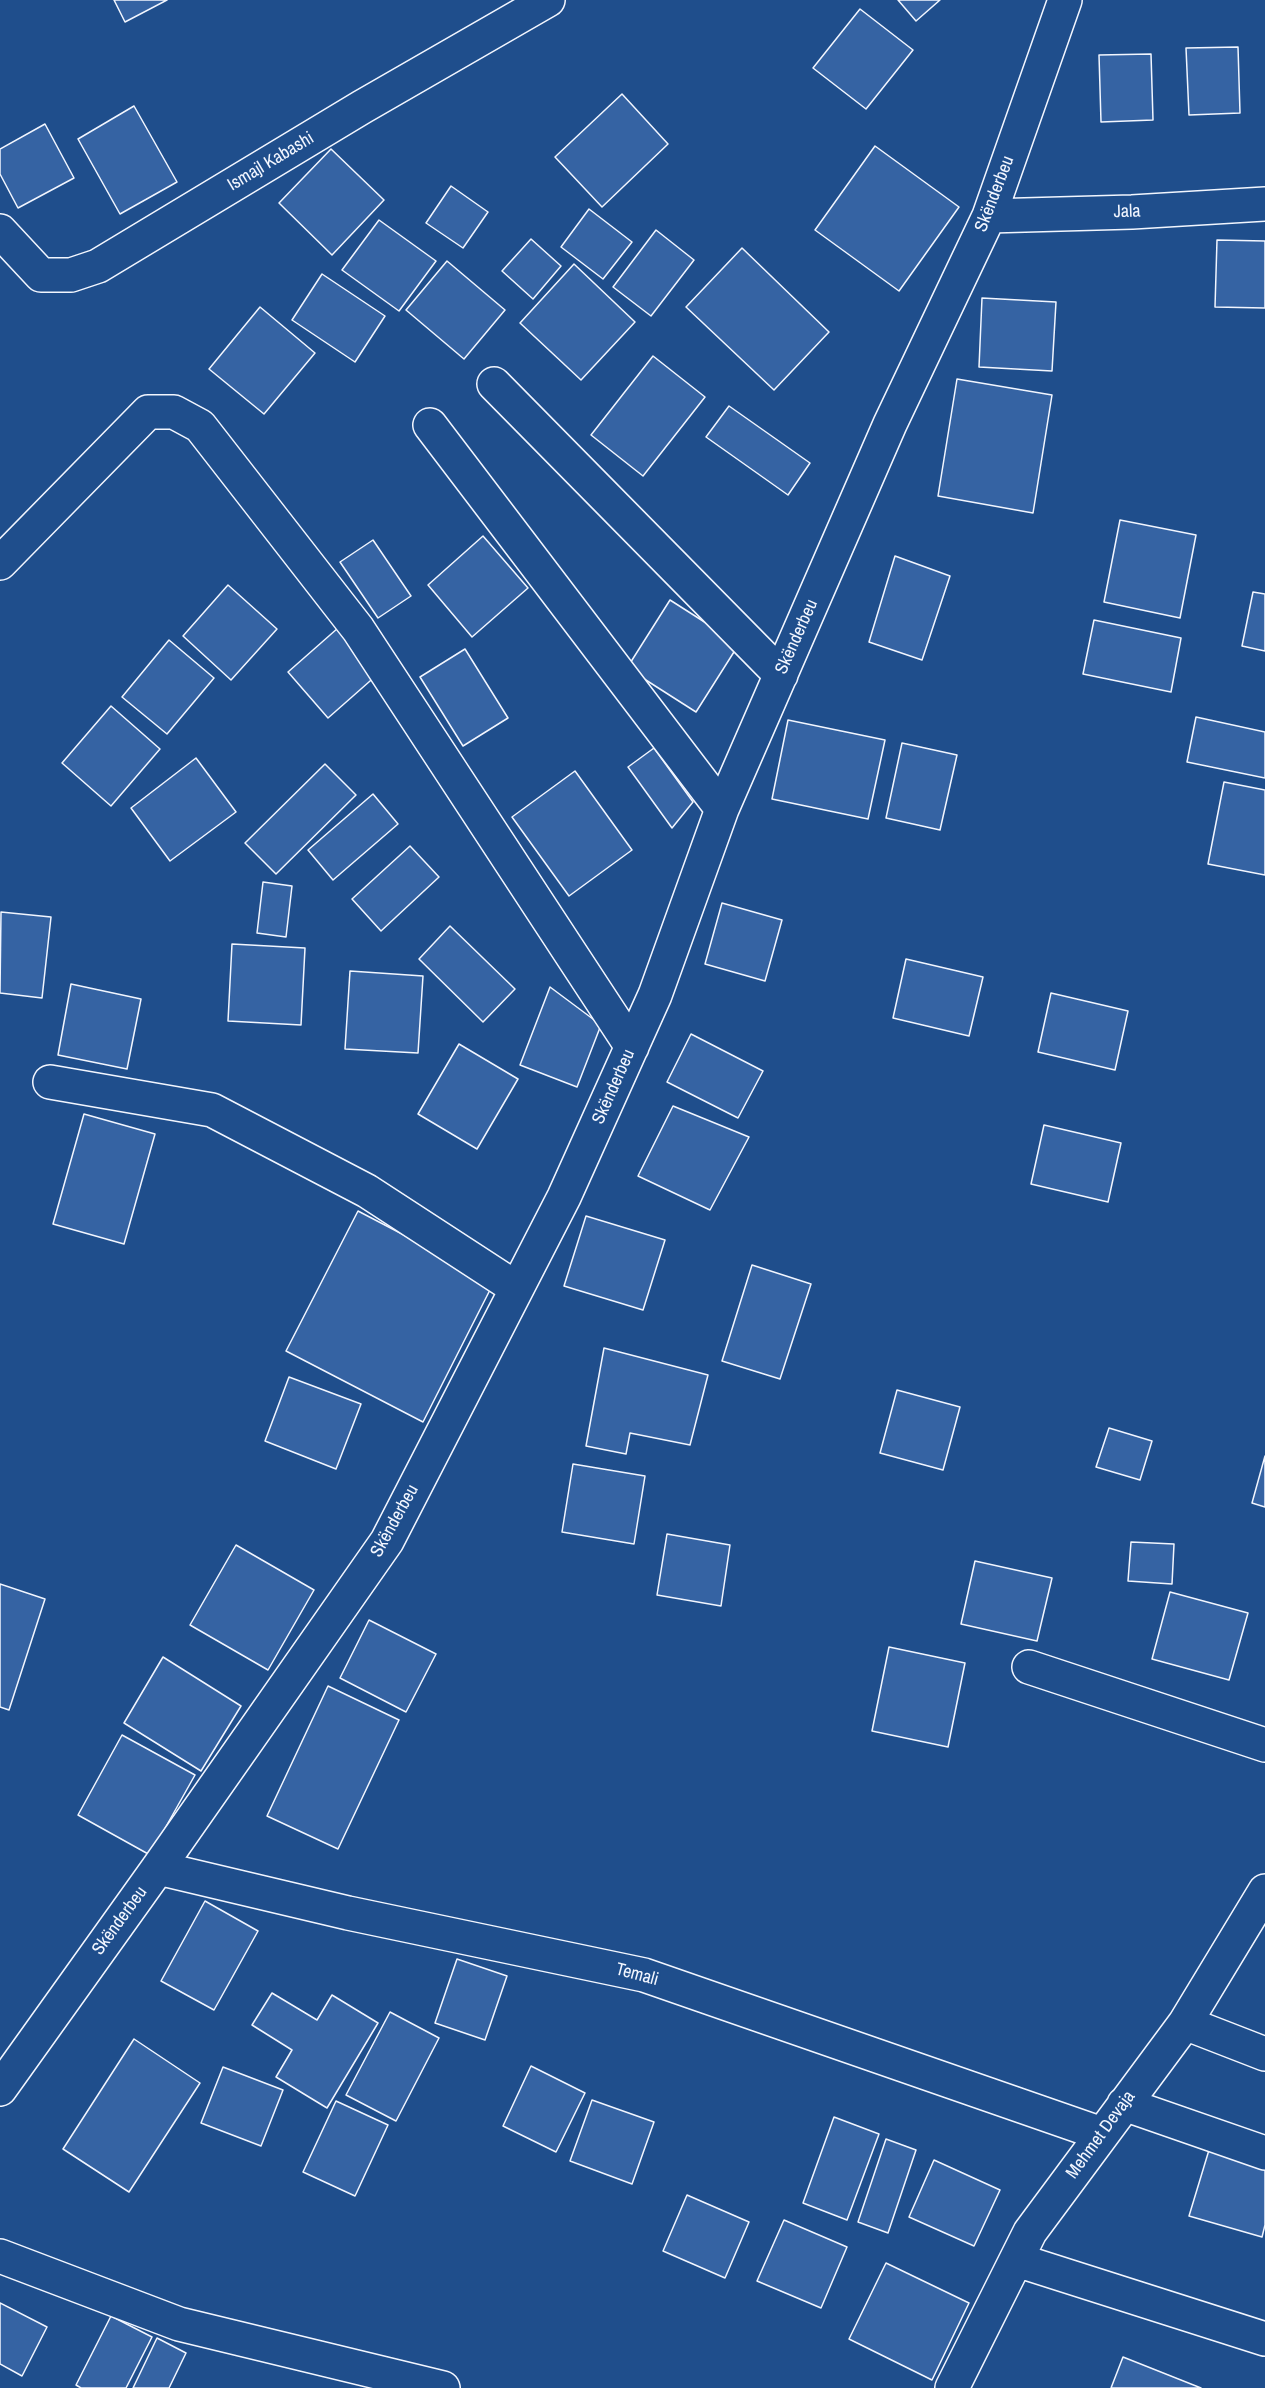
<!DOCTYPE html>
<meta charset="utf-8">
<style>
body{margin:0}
canvas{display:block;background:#1f4e8c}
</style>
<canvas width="1265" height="2388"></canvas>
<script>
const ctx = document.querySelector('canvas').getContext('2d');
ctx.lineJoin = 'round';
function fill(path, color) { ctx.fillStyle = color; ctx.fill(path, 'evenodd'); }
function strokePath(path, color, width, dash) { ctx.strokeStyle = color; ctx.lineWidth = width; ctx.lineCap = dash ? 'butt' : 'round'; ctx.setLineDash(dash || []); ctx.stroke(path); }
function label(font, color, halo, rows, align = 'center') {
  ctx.font = font + ' "Archivo Narrow",sans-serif'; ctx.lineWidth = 4.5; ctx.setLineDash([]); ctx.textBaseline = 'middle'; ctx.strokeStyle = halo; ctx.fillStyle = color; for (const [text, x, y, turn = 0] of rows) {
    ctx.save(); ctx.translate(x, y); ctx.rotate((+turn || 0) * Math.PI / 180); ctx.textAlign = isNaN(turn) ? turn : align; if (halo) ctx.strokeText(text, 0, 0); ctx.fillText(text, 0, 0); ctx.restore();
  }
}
const building = new Path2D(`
 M114 0H167L125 22Z
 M898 0H940L916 21Z
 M860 9 913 50 866 109 813 68Z
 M1238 47 1240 113 1189 115 1186 48Z
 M1151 54 1153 120 1101 122 1099 55Z
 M622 94 668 144 602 207 555 157Z
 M134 106 177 182 120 214 78 139Z
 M45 124 74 178 18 208 0 174V149Z
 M875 146 959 207 899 291 815 230Z
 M331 149 384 200 332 255 279 203Z
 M451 186 488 212 463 248 426 223Z
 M589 209 632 242 603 279 561 247Z
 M379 220 436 261 399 311 342 270Z
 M656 230 694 260 651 316 613 287Z
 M531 239 561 266 533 299 502 271Z
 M1217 240 1265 241V308L1215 307Z
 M742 248 829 332 774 390 686 307Z
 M447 261 505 310 464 359 406 310Z
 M574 264 635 322 581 380 520 323Z
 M322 274 385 316 355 362 292 320Z
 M982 298 1056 302 1052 371 979 367Z
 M260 307 315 353 264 414 209 369Z
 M653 356 705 397 643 476 591 435Z
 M957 379 1052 395 1033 513 938 496Z
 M729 406 810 463 788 495 706 437Z
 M1120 520 1196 535 1180 618 1104 602Z
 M483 536 528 588 472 637 428 585Z
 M373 540 411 596 378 618 340 562Z
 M895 556 950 576 922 660 869 642Z
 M228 585 277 629 231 680 183 636Z
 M1253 592 1265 594V651L1242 646Z
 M670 600 739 644 696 712 627 668Z
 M1094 620 1181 638 1171 692 1083 674Z
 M338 628 378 674 328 718 288 672Z
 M169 640 214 678 167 734 122 697Z
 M465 649 508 718 463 746 420 677Z
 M111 706 160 749 111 806 62 763Z
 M1196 717 1265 732V778L1187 762Z
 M788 720 885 740 868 819 772 799Z
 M902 743 957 755 940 830 886 818Z
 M654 748 693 802 672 828 628 767Z
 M196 758 236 812 170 861 131 808Z
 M325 764 356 795 276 874 245 843Z
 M575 771 632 850 569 896 512 817Z
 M1224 782 1265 790V875L1208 864Z
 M373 794 398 824 333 880 308 850Z
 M410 846 439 877 381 931 352 899Z
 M263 882 292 886 286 937 257 933Z
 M722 903 782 920 765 981 705 964Z
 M1 912 51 917 42 998 0 993Z
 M450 926 515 989 483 1022 419 959Z
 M232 944 305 948 301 1025 228 1021Z
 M906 959 983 977 969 1036 893 1018Z
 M350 971 423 976 418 1053 345 1049Z
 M71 984 141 999 127 1069 58 1055Z
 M550 987 601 1025 577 1087 520 1065Z
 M1051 993 1128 1011 1115 1070 1038 1052Z
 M691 1034 763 1071 738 1118 667 1082Z
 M459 1044 518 1079 477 1149 418 1114Z
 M673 1106 749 1137 710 1210 638 1176Z
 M84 1114 155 1134 124 1244 53 1224Z
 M1044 1125 1121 1143 1108 1202 1031 1184Z
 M358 1211 494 1282 423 1422 286 1351Z
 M586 1216 665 1240 643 1310 564 1286Z
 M752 1265 811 1284 780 1379 722 1361Z
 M604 1348 708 1375 690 1445 630 1433 626 1454 586 1446Z
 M289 1377 361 1404 336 1469 265 1441Z
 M897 1390 960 1407 943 1470 880 1453Z
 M1109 1428 1152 1441 1140 1480 1096 1467Z
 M1265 1456V1507L1252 1503Z
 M573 1464 645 1476 634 1544 562 1532Z
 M667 1534 730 1545 721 1606 657 1595Z
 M1131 1542 1174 1544 1172 1584 1128 1581Z
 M236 1545 314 1590 268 1670 190 1625Z
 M975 1561 1052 1578 1037 1641 961 1624Z
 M0 1584 45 1599 9 1710 0 1707Z
 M1170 1592 1248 1613 1229 1680 1152 1659Z
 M369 1620 436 1654 406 1712 340 1678Z
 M889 1647 965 1663 948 1747 872 1731Z
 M163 1657 241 1706 201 1771 124 1723Z
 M328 1686 399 1720 338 1849 267 1816Z
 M122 1735 195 1775 150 1855 78 1815Z
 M205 1901 258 1931 214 2010 161 1981Z
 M457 1959 507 1976 485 2040 435 2023Z
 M272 1993 317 2020 332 1995 378 2023 327 2108 276 2077 292 2050 252 2025Z
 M390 2012 439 2038 396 2121 346 2095Z
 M134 2039 200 2083 129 2192 63 2149Z
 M531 2066 585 2093 556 2152 503 2126Z
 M223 2067 283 2090 261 2146 201 2123Z
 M592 2100 654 2122 632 2184 570 2161Z
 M336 2101 388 2125 355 2196 303 2172Z
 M834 2117 879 2134 847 2220 803 2203Z
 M886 2139 916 2150 888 2233 858 2222Z
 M1209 2150 1265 2167V2225L1262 2237 1189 2216Z
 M934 2160 1000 2190 974 2246 909 2217Z
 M687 2195 749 2222 725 2278 663 2251Z
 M784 2220 847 2247 821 2308 757 2281Z
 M886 2263 969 2303 932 2380 849 2339Z
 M0 2303 47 2327 22 2376 0 2364Z
 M111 2316 152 2337 126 2388H81L76 2385Z
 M157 2338 186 2353 169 2388H133Z
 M1123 2357 1201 2388H1111Z`);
const minor = new Path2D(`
 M989 216 1132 212 1265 204
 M0 231 41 275H71L98 266 362 107 548 0
 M494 384 781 675
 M430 425 722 809
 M0 563 148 412H174L200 426 358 629 632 1047
 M50 1082 212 1110 367 1191 516 1288
 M1029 1667 1265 1745
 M158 1868 348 1913 644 1975 1102 2134
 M1185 2023 1265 2054
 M0 2089 158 1868 387 1541 564 1197 655 995 722 809 890 424 989 216 1065 0
 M1124 2104 1265 2153
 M0 2256 179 2324 443 2388
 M1017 2260 1265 2339
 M952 2388 1030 2232 1185 2023 1265 1891`);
const streetNames = [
 ["Ismajl Kabashi",271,162,-31],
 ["Skënderbeu",995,194,-69],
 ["Jala",1127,212,-2],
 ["Skënderbeu",797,637,-66],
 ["Skënderbeu",614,1087,-66],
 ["Skënderbeu",395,1521,-61],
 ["Skënderbeu",120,1921,-54],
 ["Temali",637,1975,15],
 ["Mehmet Devaja",1101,2135,-54]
];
fill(building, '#3563a3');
strokePath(building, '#f2f6ff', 1.5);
strokePath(minor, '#f2f6ff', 36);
strokePath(minor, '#1f4e8c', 33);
label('18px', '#f2f6ff', '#1f4e8c', streetNames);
</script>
